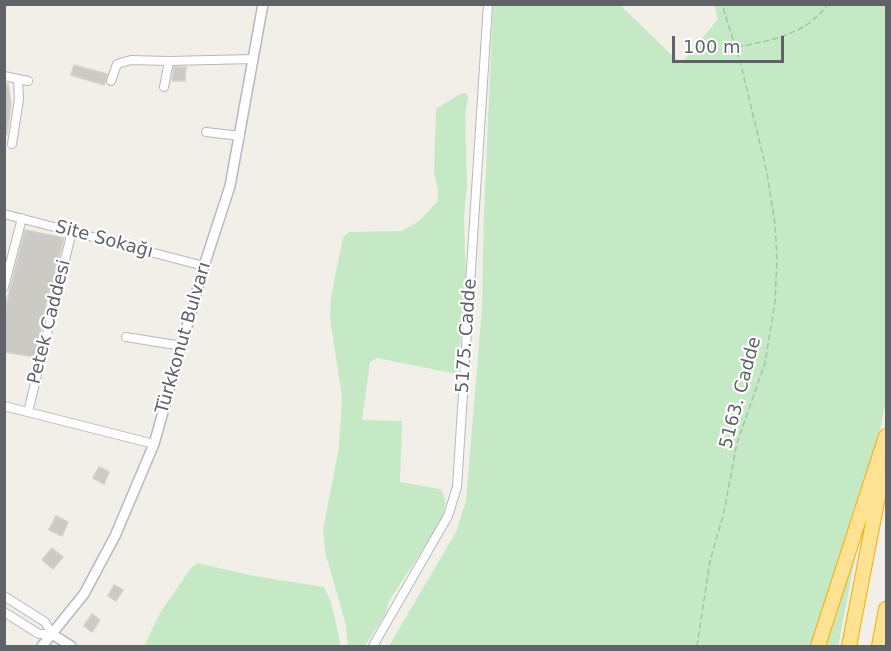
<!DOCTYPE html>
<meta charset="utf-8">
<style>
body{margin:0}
#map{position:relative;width:891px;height:651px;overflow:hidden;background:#f1efe8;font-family:"DejaVu Sans",sans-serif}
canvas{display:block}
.frame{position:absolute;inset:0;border:6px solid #5f6368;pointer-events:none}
.scale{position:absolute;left:672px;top:36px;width:112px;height:27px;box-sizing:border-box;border:3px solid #5f6368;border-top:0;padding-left:8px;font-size:18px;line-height:21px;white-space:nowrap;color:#5f6368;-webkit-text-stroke:4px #fff;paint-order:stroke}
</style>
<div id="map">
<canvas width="891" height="651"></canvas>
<div class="frame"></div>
<div class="scale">100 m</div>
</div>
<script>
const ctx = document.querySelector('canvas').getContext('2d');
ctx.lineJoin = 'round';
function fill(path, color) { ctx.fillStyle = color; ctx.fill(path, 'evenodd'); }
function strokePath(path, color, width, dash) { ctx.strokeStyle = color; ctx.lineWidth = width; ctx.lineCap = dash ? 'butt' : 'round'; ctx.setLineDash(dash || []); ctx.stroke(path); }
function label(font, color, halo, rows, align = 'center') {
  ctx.font = font + ' "DejaVu Sans",sans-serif'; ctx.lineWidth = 4.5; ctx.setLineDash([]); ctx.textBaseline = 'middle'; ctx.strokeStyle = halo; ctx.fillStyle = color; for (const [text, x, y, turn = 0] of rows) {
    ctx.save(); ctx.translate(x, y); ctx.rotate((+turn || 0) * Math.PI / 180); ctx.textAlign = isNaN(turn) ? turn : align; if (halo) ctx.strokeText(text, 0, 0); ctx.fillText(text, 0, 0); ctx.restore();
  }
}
const green = new Path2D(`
 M493 5H620L678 61 680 65 718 19 714 5H886V399L838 646H389L456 532 466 501 482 308 484 214Z
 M466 93 468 97 465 115 467 184 464 217 466 283 457 374 377 358 370 362 362 420 402 421 400 482 440 489C448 500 445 507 442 520L389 601 385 614 365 646H348L346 625 325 552 323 530 339 447 342 397 330 318 331 297 343 237 349 232 402 231 419 221 438 201V189L434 173 436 109 460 94Z
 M197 563 254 576 324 587 331 602 341 646H144L160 613 191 568Z`);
const building = new Path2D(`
 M74 65 107 74 104 85 71 75Z
 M174 67H186L185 81H172Z
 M4 84H8L11 104 7 135H4Z
 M25 230 64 238 45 309 35 357 4 352V313Z
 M99 467 109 472 104 484 93 478Z
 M56 516 68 522 62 536 49 530Z
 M52 548 63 557 53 569 42 560Z
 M114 585 123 590 116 601 108 596Z
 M92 614 100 620 92 632 84 626Z`);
const path = new Path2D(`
 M737 47C770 41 807 34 828 4
 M697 646 710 561 724 512 737 443 765 363 775 302 777 259 775 224 767 173 741 65 722 4`);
const minor = new Path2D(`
 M4 76 28 81
 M111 81 117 64 131 60 169 61
 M164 87 169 61 253 59
 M206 132 240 136
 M12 144 19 99 18 79
 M4 214 204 266
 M4 287 22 218
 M126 337 182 346
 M4 406 154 444
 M28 412 72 231
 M4 596 45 622 52 634H39L4 612
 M373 646 448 516 457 487 488 4`);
const tertiary = new Path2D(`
 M52 634 71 646
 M42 646 84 594 115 536 154 444 204 266 230 186 263 4`);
const motorway = new Path2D(`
 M818 646 886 436
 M849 646 883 471
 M879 646 886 609`);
const streetNames = [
 ["Site Sokağı",104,240,15],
 ["Petek Caddesi",50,322,-76],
 ["5175. Cadde",467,336,-86],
 ["Türkkonut Bulvarı",184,338,-74],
 ["5163. Cadde",741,393,-75]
];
fill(green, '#c5e8c5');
fill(building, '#cccac5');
strokePath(building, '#d6d1c6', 1.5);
strokePath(minor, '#b5b8bc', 10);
strokePath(tertiary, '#b5b8bc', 12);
strokePath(motorway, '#f9ab00', 16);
strokePath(path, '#9cc7a9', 1.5, [6, 3]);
strokePath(minor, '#fff', 8);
strokePath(tertiary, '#fff', 9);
strokePath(motorway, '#fde293', 14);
label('18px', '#5f6368', '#fff', streetNames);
</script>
